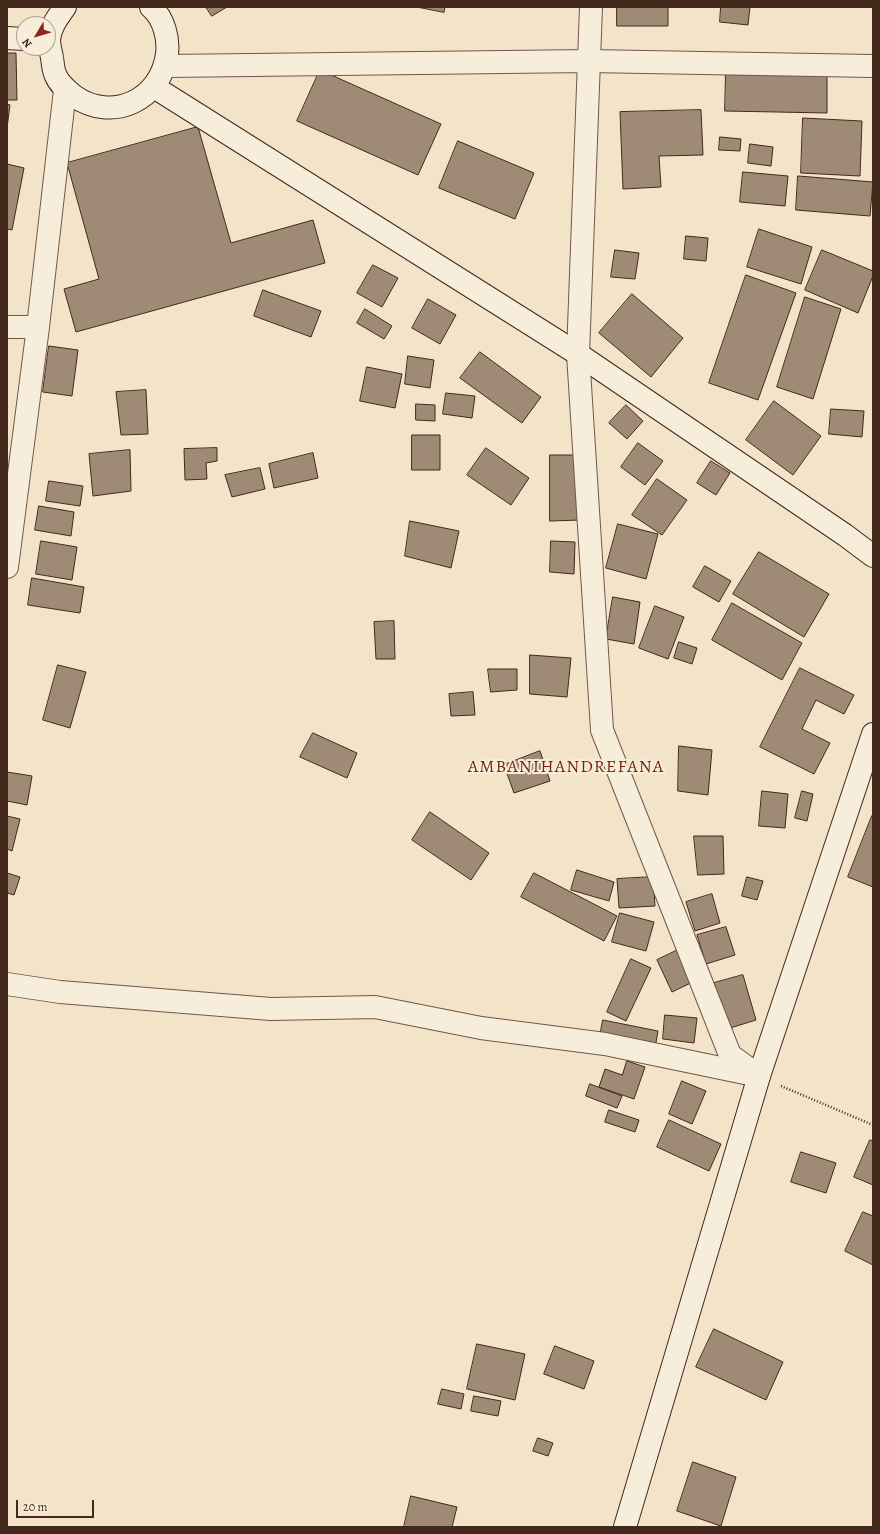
<!DOCTYPE html>
<style>
body{margin:0}
#map{position:relative;width:880px;height:1534px;overflow:hidden;background:#f3e3c8;font-family:Alegreya,serif}
canvas{display:block}
.frame{position:absolute;inset:0;border:8px solid #42291c;pointer-events:none}
.north{position:absolute;left:16px;top:16px;width:40px;height:40px;box-sizing:border-box;background:#f7eddb;border:1px solid #af9f8f;border-radius:50%;rotate:232deg;font-size:11px;font-weight:700;line-height:16px;text-align:center;color:#42291c}
.north::after{content:'';display:block;margin:auto;width:14px;height:18px;background:#8f2418;clip-path:polygon(50% 0,100% 100%,50% 72%,0 100%)}
.scale{position:absolute;left:16px;top:1500px;width:78px;height:18px;box-sizing:border-box;border:2px solid #42291c;border-top:0;padding-left:5px;font-size:12px;line-height:14px;white-space:nowrap;color:#42291c;-webkit-text-stroke:3px #f7eddb;paint-order:stroke}
</style>
<div id="map">
<canvas width="880" height="1534"></canvas>
<div class="frame"></div>
<div class="north">N</div>
<div class="scale">20 m</div>
</div>
<script>
const ctx = document.querySelector('canvas').getContext('2d');
ctx.lineJoin = 'round';
function fill(path, color) { ctx.fillStyle = color; ctx.fill(path, 'evenodd'); }
function strokePath(path, color, width, dash) { ctx.strokeStyle = color; ctx.lineWidth = width; ctx.lineCap = dash ? 'butt' : 'round'; ctx.setLineDash(dash || []); ctx.stroke(path); }
function label(font, color, halo, rows, align = 'center') {
  ctx.font = font + ' Alegreya,serif'; ctx.lineWidth = 4; ctx.setLineDash([]); ctx.textBaseline = 'middle'; ctx.strokeStyle = halo; ctx.fillStyle = color; for (const [text, x, y, turn = 0] of rows) {
    ctx.save(); ctx.translate(x, y); ctx.rotate((+turn || 0) * Math.PI / 180); ctx.textAlign = isNaN(turn) ? turn : align; if (halo) ctx.strokeText(text, 0, 0); ctx.fillText(text, 0, 0); ctx.restore();
  }
}
const building = new Path2D(`
 M206 7H227L212 16Z
 M417 7H445L444 12Z
 M617 7H668V26H617Z
 M721 7H750L748 25 720 22Z
 M7 53H16L17 100H7Z
 M320 70 441 124 418 175 297 121Z
 M726 71 827 74V113L725 111Z
 M7 104 10 105 7 128Z
 M701 110 703 155 659 156 661 187 623 189 620 112Z
 M803 118 862 121 860 176 801 173Z
 M198 127 231 243 313 220 325 263 76 332 64 289 99 279 67 163Z
 M720 137 741 139 740 151 719 150Z
 M458 141 534 173 515 219 439 188Z
 M750 144 773 147 771 166 748 163Z
 M7 164 24 168 12 230 7 229Z
 M743 172 788 176 785 206 740 202Z
 M798 176 873 182 870 216 796 210Z
 M759 229 812 247 801 284 747 267Z
 M686 236 708 238 706 261 684 259Z
 M615 250 639 253 635 279 611 277Z
 M822 250 873 271V276L858 313 805 290Z
 M373 265 398 278 382 307 357 293Z
 M746 275 796 293 758 400 709 383Z
 M263 290 321 311 311 337 254 316Z
 M632 294 683 338 651 377 599 333Z
 M805 297 841 309 813 399 777 387Z
 M428 299 456 315 440 344 412 328Z
 M365 309 392 326 384 339 357 323Z
 M49 346 78 350 72 396 43 392Z
 M480 352 541 397 522 423 460 378Z
 M408 356 434 360 430 388 405 384Z
 M367 367 402 374 395 408 360 401Z
 M146 390 148 434 121 435 116 392Z
 M446 393 475 396 472 418 443 414Z
 M774 401 821 436 793 475 746 440Z
 M416 404 435 405V421L416 420Z
 M626 405 643 421 627 439 609 423Z
 M831 409 864 411 862 437 829 434Z
 M412 435H440V470H412Z
 M638 443 663 461 645 485 621 467Z
 M217 448V461L206 463 207 479 185 480 184 449Z
 M486 448 529 478 511 505 467 475Z
 M130 450 131 491 93 496 89 454Z
 M313 453 318 478 274 488 269 464Z
 M550 455H580L581 520 550 521Z
 M711 461 730 473 716 495 697 483Z
 M260 468 265 489 232 497 225 475Z
 M657 479 687 500 662 535 632 515Z
 M49 481 83 486 80 506 46 501Z
 M39 506 74 512 71 536 35 530Z
 M410 521 459 531 451 568 405 556Z
 M618 524 658 534 646 579 606 568Z
 M41 541 77 547 72 580 36 574Z
 M551 541 575 542 574 574 550 572Z
 M759 552 829 594 804 637 733 594Z
 M705 566 731 581 719 602 693 587Z
 M32 578 84 587 80 613 28 605Z
 M613 597 640 602 634 644 606 639Z
 M732 603 802 643 782 680 712 640Z
 M655 606 684 617 668 659 639 648Z
 M394 621 395 659H376L374 622Z
 M679 642 697 648 692 664 674 658Z
 M530 655 571 658 567 697 530 694Z
 M58 665 86 672 70 728 43 720Z
 M800 668 854 695 844 714 816 700 802 729 830 743 814 774 760 747Z
 M488 669H517V690L491 692Z
 M473 692 475 715 451 716 449 694Z
 M313 733 357 753 347 778 300 757Z
 M679 746 712 750 708 795 678 791Z
 M540 751 550 781 514 793 504 765Z
 M7 772 32 776 27 805 7 801Z
 M762 791 788 794 785 828 759 826Z
 M802 791 813 794 807 821 795 818Z
 M430 812 489 853 471 880 412 840Z
 M7 816 20 819 12 851 7 849Z
 M872 816 873 817V887L848 877Z
 M694 836H723L724 874 698 875Z
 M577 870 614 882 609 901 571 890Z
 M7 873 20 877 14 895 7 893Z
 M534 873 617 916 604 941 521 897Z
 M653 877 655 906 619 908 617 879Z
 M747 877 763 881 757 900 742 896Z
 M712 894 720 923 695 931 686 902Z
 M620 913 654 922 646 951 612 942Z
 M726 927 735 955 706 964 697 935Z
 M682 948 697 980 672 992 657 960Z
 M631 959 651 968 626 1021 607 1012Z
 M743 975 756 1020 727 1029 714 983Z
 M665 1015 697 1018 694 1043 663 1039Z
 M603 1020 658 1031 655 1048 600 1036Z
 M627 1061 645 1067 634 1099 599 1087 605 1069 622 1075Z
 M682 1081 706 1091 692 1124 669 1114Z
 M590 1084 622 1096 617 1108 586 1096Z
 M609 1110 639 1120 635 1132 605 1122Z
 M669 1120 721 1144 709 1171 657 1147Z
 M870 1140 873 1141V1185L854 1177Z
 M801 1152 836 1163 826 1193 791 1182Z
 M863 1212 873 1216V1265L845 1251Z
 M714 1329 783 1362 766 1400 696 1367Z
 M477 1344 525 1354 515 1400 467 1389Z
 M555 1346 594 1361 584 1389 544 1374Z
 M442 1389 464 1394 461 1409 438 1404Z
 M474 1396 501 1401 498 1416 471 1411Z
 M538 1438 553 1443 548 1456 533 1451Z
 M693 1462 736 1477 721 1526 677 1511Z
 M411 1496 457 1507 452 1527H404Z`);
const path = new Path2D(`
 M781 1086 873 1125`);
const street = new Path2D(`
 M166 66 589 61 873 66
 M7 327H38
 M7 567 38 327 65 90
 M7 984 60 992 271 1009 375 1007 481 1028 605 1044 759 1076 730 1055 602 730 578 354 591 7`);
const secondary = new Path2D(`
 M65 7C58 17 50 27 49 40 49 45 51 52 52 58 53 63 53 71 56 76 59 84 67 90 74 96 112 123 161 100 167 54 169 39 164 18 151 7
 M7 38 24 39
 M154 87 578 354 845 535 873 556
 M625 1527 759 1076 873 734`);
const quarterNames = [
 ["AMBANIHANDREFANA",566,768]
];
fill(building, '#9e8a75');
strokePath(building, '#42291c', 1);
strokePath(street, '#6e5847', 24);
strokePath(secondary, '#42291c', 24);
strokePath(path, '#42291c', 2.5, [1, 2]);
strokePath(street, '#f7eddb', 22);
strokePath(secondary, '#f7eddb', 22);
ctx.letterSpacing = '1px';
label('18px', '#7a1f14', '#f7eddb', quarterNames);
ctx.letterSpacing = '0px';
</script>
